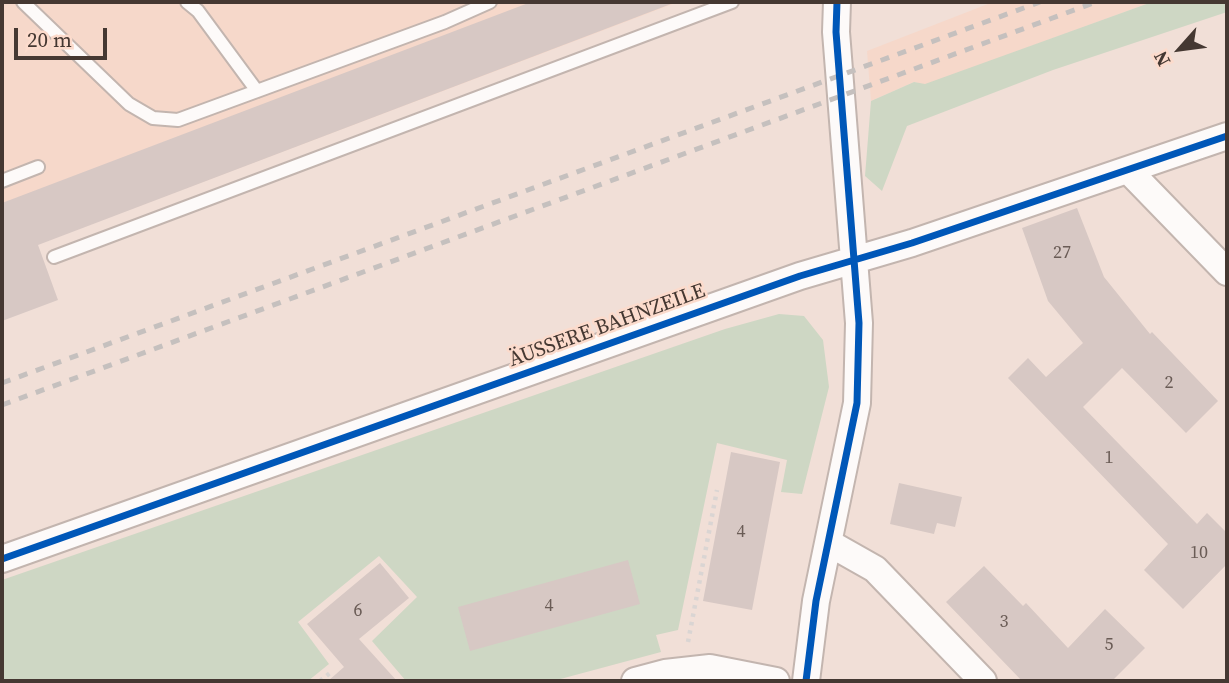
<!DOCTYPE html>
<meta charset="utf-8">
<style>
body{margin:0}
#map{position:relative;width:1229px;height:683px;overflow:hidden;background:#f1dfd7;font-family:"Source Serif 4",serif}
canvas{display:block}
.frame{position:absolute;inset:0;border:4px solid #453832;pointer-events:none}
.north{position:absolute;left:1145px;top:14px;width:70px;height:70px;-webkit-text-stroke:5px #fcdbcc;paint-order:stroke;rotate:242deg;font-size:19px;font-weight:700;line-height:28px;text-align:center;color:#453832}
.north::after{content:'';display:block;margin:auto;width:24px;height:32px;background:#453832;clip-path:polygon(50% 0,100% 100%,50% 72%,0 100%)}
.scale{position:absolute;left:14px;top:28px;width:93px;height:32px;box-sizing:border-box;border:4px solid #453832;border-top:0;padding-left:9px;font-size:21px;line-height:24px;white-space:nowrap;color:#453832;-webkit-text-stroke:5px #fcdbcc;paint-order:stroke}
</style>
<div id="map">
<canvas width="1229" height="683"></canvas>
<div class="frame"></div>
<div class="north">N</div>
<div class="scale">20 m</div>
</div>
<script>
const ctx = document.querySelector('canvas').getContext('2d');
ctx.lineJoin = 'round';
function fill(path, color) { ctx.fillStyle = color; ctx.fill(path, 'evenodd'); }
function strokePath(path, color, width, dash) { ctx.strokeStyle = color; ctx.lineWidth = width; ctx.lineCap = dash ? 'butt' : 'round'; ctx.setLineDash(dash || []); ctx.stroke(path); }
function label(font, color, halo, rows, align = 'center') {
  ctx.font = font + ' "Source Serif 4",serif'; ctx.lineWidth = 5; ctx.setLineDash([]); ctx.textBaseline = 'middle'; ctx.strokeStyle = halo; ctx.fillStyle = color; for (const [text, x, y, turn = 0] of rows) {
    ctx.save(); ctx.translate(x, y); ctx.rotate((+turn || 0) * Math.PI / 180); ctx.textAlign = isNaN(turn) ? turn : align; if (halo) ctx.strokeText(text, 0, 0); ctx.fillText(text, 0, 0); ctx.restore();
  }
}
const built = new Path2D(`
 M2 2H678L2 258Z
 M993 2H1152L925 85 914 82 871 101 867 51Z`);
const green = new Path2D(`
 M1152 2H1227V12L1053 70 907 126 882 191 865 176 871 101 914 82 925 84Z
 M779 314 804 316 823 340 829 387 802 494 781 492 787 460 717 443 678 630 656 635 661 652 553 681H406L372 641 417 597 379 556 298 622 329 664 308 681H2V580L725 329Z`);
const building = new Path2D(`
 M531 2H671V4L38 245 58 300 2 321V203Z
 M1077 208 1104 277 1150 334 1152 332 1218 401 1186 433 1122 368 1083 407 1197 524 1207 513 1227 533V564L1183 609 1144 570 1168 544 1008 378 1028 358 1046 377 1083 343 1048 301 1022 228Z
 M731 452 780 462 752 610 703 601Z
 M899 483 962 497 955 527 937 523 934 534 890 524Z
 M628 560 640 604 470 651 458 607Z
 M380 563 409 598 359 639 397 681H328L344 667 307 624Z
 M984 566 1023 606 1026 603 1068 648 1105 609 1145 648 1112 681H1022L946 602Z`);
const path = new Path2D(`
 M688 642 717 490
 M320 681 330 673`);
const lane = new Path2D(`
 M23 2 129 104 153 118 178 120 445 22 490 2
 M187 2 198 11 257 91
 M2 181 38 167
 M54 257 732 2`);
const street = new Path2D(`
 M1128 170 1227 272
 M829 543 875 569 983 681
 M2 559 800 276 912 243 1227 136
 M635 681 665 673 710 668 776 681
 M806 681 816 601 857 403 859 323 836 32 837 2`);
const rail = new Path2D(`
 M2 383 1040 2
 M2 405 1096 2`);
const cycleway = new Path2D(`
 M2 559 800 276 912 243 1227 136
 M806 681 816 601 857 403 859 323 836 32 837 2`);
const numberNames = [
 ["27",1062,253],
 ["2",1169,383],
 ["1",1109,458],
 ["4",741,532],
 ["10",1199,553],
 ["4",549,606],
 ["6",358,611],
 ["3",1004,622],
 ["5",1109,645]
];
const streetNames = [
 ["ÄUSSERE BAHNZEILE",607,326,-20]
];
fill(built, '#f6d8ca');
fill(green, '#ced7c4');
fill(building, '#d7c8c4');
strokePath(lane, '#c3b5af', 16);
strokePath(street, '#c3b5af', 30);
strokePath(path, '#dad5d3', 4.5, [3.5, 5]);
strokePath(lane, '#fdfaf9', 12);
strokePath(street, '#fdfaf9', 26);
strokePath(rail, '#c5c0be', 5, [9, 9]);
strokePath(cycleway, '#0057b8', 7);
label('18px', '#6a5c56', null, numberNames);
label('21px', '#453832', '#fcdbcc', streetNames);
</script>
